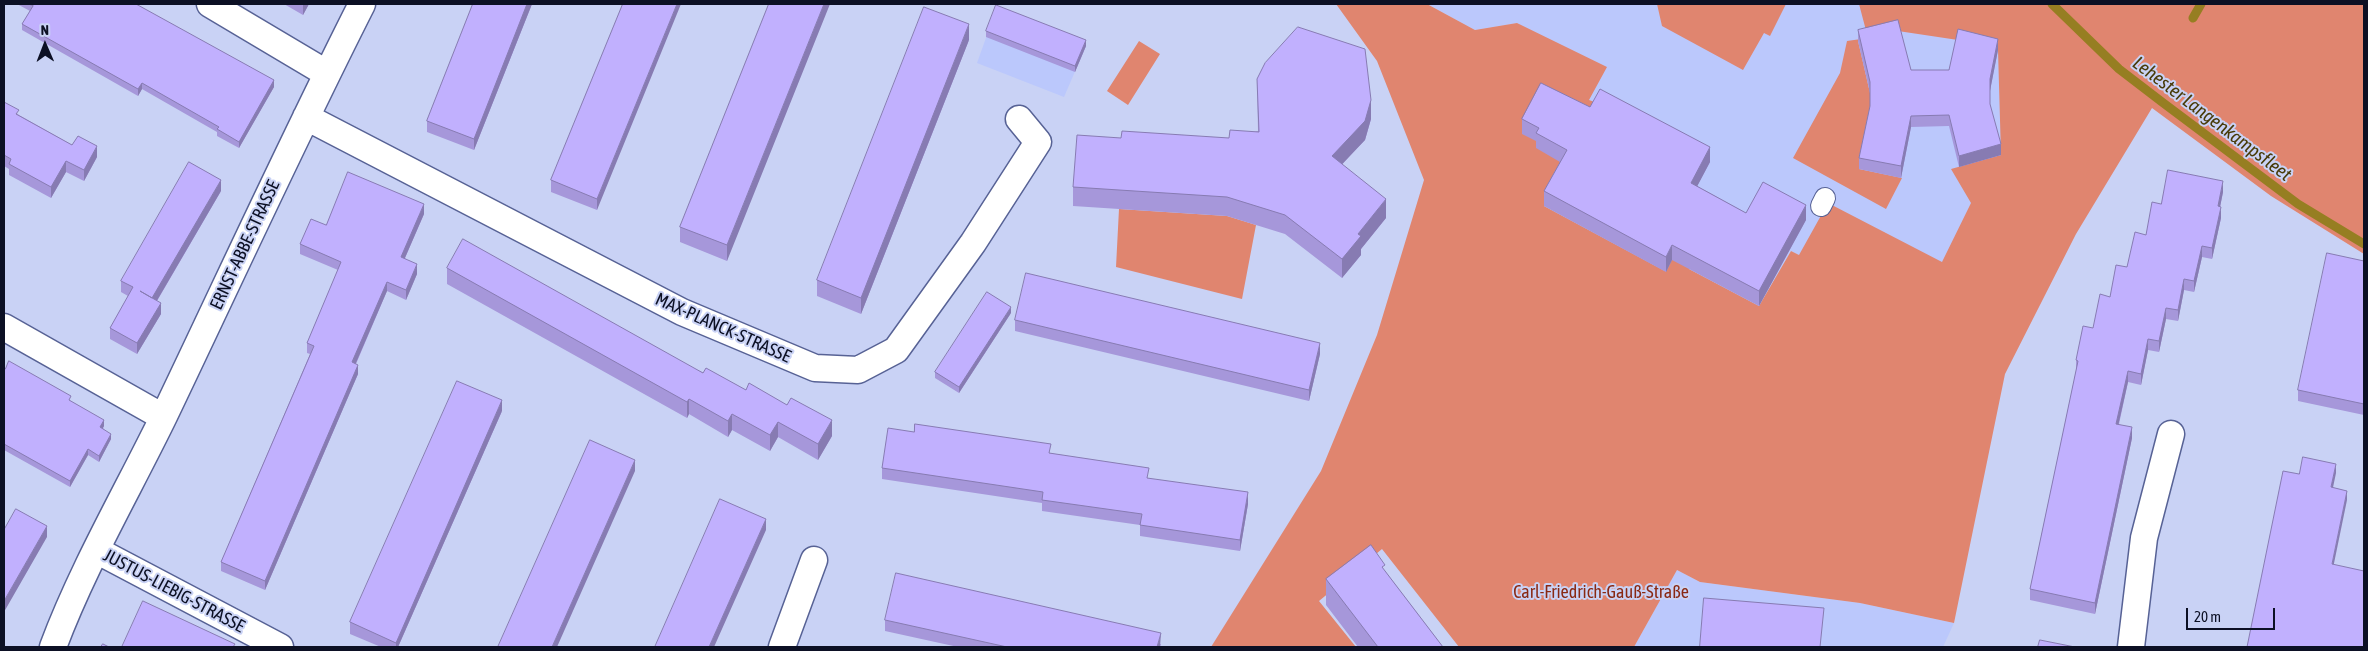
<!DOCTYPE html>
<meta charset="utf-8">
<style>
body{margin:0}
#map{position:relative;width:2368px;height:651px;overflow:hidden;background:#c9d2f5;font-family:"Asap Condensed",sans-serif}
canvas{display:block}
.frame{position:absolute;inset:0;border:5px solid #0c1024;pointer-events:none}
.north{position:absolute;left:20px;top:20px;width:50px;height:50px;-webkit-text-stroke:4px #c9d2f5;paint-order:stroke;rotate:359deg;font-size:14px;font-weight:700;line-height:20px;text-align:center;color:#0c1024}
.north::after{content:'';display:block;margin:auto;width:18px;height:22px;background:#0c1024;clip-path:polygon(50% 0,100% 100%,50% 72%,0 100%)}
.scale{position:absolute;left:2186px;top:608px;width:89px;height:22px;box-sizing:border-box;border:2px solid #0c1024;border-top:0;padding-left:6px;font-size:15px;line-height:18px;white-space:nowrap;color:#0c1024;-webkit-text-stroke:4px #c9d2f5;paint-order:stroke}
</style>
<div id="map">
<canvas width="2368" height="651"></canvas>
<div class="frame"></div>
<div class="north">N</div>
<div class="scale">20 m</div>
</div>
<script>
const ctx = document.querySelector('canvas').getContext('2d');
ctx.lineJoin = 'round';
function fill(path, color) { ctx.fillStyle = color; ctx.fill(path, 'evenodd'); }
function strokePath(path, color, width, dash) { ctx.strokeStyle = color; ctx.lineWidth = width; ctx.lineCap = dash ? 'butt' : 'round'; ctx.setLineDash(dash || []); ctx.stroke(path); }
function label(font, color, halo, rows, align = 'center') {
  ctx.font = font + ' "Asap Condensed",sans-serif'; ctx.lineWidth = 4; ctx.setLineDash([]); ctx.textBaseline = 'middle'; ctx.strokeStyle = halo; ctx.fillStyle = color; for (const [text, x, y, turn = 0] of rows) {
    ctx.save(); ctx.translate(x, y); ctx.rotate((+turn || 0) * Math.PI / 180); ctx.textAlign = isNaN(turn) ? turn : align; if (halo) ctx.strokeText(text, 0, 0); ctx.fillText(text, 0, 0); ctx.restore();
  }
}
const built = new Path2D(`
 M1427 4H2035L1968 341 1791 251 1759 306 1689 269 1677 251 1666 272 1544 206 1600 104 1589 100 1518 23 1475 30Z
 M996 10 1086 46 1064 97 977 63Z
 M1677 570 1700 582 1860 603 1954 623 1943 647H1634Z`);
const green = new Path2D(`
 M1336 4H1427L1475 30 1517 23 1607 67 1589 100 1600 104 1544 206 1665 271 1677 251 1693 260 1689 269 1759 306 1791 251 1799 255 1828 203 1942 262 1971 203 1951 169 2001 155 1998 50 1958 40 1898 31 1858 41 1870 93V117L1859 169 1902 178 1886 209 1793 158 1840 73 1847 41 1868 38 1859 4H2364V254L2271 196 2152 108 2076 234 2005 374 1954 623 1860 603 1700 582 1677 570 1634 647H1459L1382 549 1319 601 1356 647H1211L1321 471 1377 335 1424 180 1377 61Z
 M1657 4H1786L1770 36 1764 33 1743 70 1662 26Z
 M1139 41 1160 54 1128 105 1107 91Z
 M1119 209 1227 216 1256 225 1242 299 1116 267Z`);
const stream = new Path2D(`
 M2052 4 2119 69 2162 102 2298 204 2364 244
 M2193 18 2201 4`);
const pedestrian = new Path2D(`
 M1821 206 1825 198`);
const minor = new Path2D(`
 M210 4 326 73
 M306 117 682 312 815 368 858 370 896 350 973 243 1038 142 1019 119
 M4 327 163 417
 M96 550 280 647
 M53 647C83 567 127 492 164 416 230 278 293 140 362 4
 M782 647 814 560
 M2131 647 2144 538 2171 434`);
const wall = new Path2D(`
 M17 4H136L274 87 239 148 217 136V132L142 89 138 96 22 30V24L30 11Z
 M284 4H309L303 15Z
 M473 4H532L474 150 427 132V121Z
 M623 4 597 210 551 192V180Z
 M769 4 727 261 680 242V227Z
 M1858 30 1911 70H1949L1998 50 1990 90V104L2001 155 1959 167 1949 126 1911 127 1901 178 1859 169V158L1870 107V93L1858 41Z
 M986 31 1086 46 1075 72 986 37Z
 M969 40 861 314 817 296V280Z
 M1257 79 1371 119 1365 140 1342 164 1386 218 1361 249V255L1342 278 1285 234 1227 216 1073 206V187L1121 138H1229L1258 131Z
 M4 102 19 115 72 145 97 157 84 181 66 172 51 198 9 175V169L4 166Z
 M1590 107 1710 162 1697 186 1746 213 1806 220 1759 306 1672 260 1666 272 1544 206V191L1560 162 1536 148V141L1522 134V119Z
 M221 191 157 301 161 314 137 354 110 339V328L128 296 121 292V281Z
 M2223 192 2220 207 2221 218 2212 259 2202 257 2194 292 2184 290 2178 321 2166 319 2159 352 2148 350 2141 385 2128 382 2119 424 2132 438 2095 614 2030 600V589L2076 371V360L2110 297 2146 235 2161 204Z
 M424 214 405 258 417 274 406 300 387 291 356 364 358 374 265 590 221 571V562L310 354 307 353V343L338 270 300 254V244Z
 M2364 261V415L2298 401V390Z
 M447 268 746 390 832 436 818 460 778 437 770 451 732 430 728 437 689 414 687 418 447 284Z
 M1011 313 959 393 935 378V372Z
 M1015 320 1320 354 1309 401 1015 331Z
 M4 369 71 401 104 426 103 428 111 439 99 462 88 455 70 487 4 450Z
 M502 411 398 647H381L350 634V622Z
 M1051 453 1248 504 1240 551 1140 536V525L1042 511V503L882 479V468Z
 M1385 571 1443 647H1358L1326 605V579Z
 M885 620 1161 644 1160 647H958L885 631Z`);
const shadedWall = new Path2D(`
 M303 4H309L303 15Z
 M527 4H532L474 150V139Z
 M677 4H681L597 210V199Z
 M824 4H830L727 261V245Z
 M969 24V40L861 314V298Z
 M1998 39V50L1990 91V79Z
 M1086 40V46L1075 72V66Z
 M274 80V87L239 148V142Z
 M142 83V89L138 96V89Z
 M1371 100V119L1365 140 1332 175V156Z
 M1911 116V127L1901 178V166Z
 M2001 144V155L1959 167V156Z
 M97 146V157L84 181V170Z
 M1710 147V162L1691 198V183Z
 M66 161V172L51 198V187Z
 M221 180V191L152 309V298Z
 M2223 181V192L2218 217V206Z
 M1386 199V218L1361 249V255L1342 278V259L1358 234Z
 M424 204V214L401 267V257Z
 M1806 205V220L1759 306V291Z
 M2221 207V218L2212 259V248Z
 M1672 245V260L1666 272V257Z
 M2202 246V257L2194 292V281Z
 M417 264V274L406 300V290Z
 M2184 279V290L2178 321V310Z
 M387 282V291L352 372V362Z
 M161 303V314L137 354V343Z
 M1011 307V313L959 393V387Z
 M2166 308V319L2159 352V341Z
 M2148 339V350L2141 385V374Z
 M1320 343V354L1309 401V390Z
 M358 365V374L265 590V581Z
 M2128 371V382L2116 435V424Z
 M689 399V414L687 418V402Z
 M502 400V411L398 647H396V643Z
 M732 414V430L728 437V421Z
 M104 420V426L100 433V427Z
 M832 420V436L818 460V444Z
 M778 422V437L770 451V435Z
 M2132 427V438L2095 614V603Z
 M111 434V439L99 462V456Z
 M88 449V455L70 487V481Z
 M635 460V471L557 647H552Z
 M2336 464V473L2331 497V487Z
 M2347 491V500L2332 573V564Z
 M1248 492V504L1240 551V540Z
 M766 519V530L714 647H709Z
 M47 526V537L4 612V601Z
 M1161 633 1160 647H1157Z`);
const building = new Path2D(`
 M29 4H136L274 80 239 142 217 129 219 127 142 83 138 89 22 24 33 6Z
 M473 4H527L474 139 427 121Z
 M623 4H677L597 199 551 180Z
 M769 4H824L727 245 680 227Z
 M996 5 1086 40 1075 66 986 31Z
 M924 7 969 24 861 298 817 280Z
 M1898 20 1911 70H1949L1958 29 1998 39 1990 79V104L2001 144 1959 156 1949 115 1911 116 1901 166 1859 158 1870 106V82L1858 30Z
 M1298 27 1365 49 1371 100 1365 121 1332 156 1386 199 1358 234 1361 236 1342 259 1285 215 1227 197 1073 187 1077 135 1121 138 1122 131 1229 138 1230 130 1259 132 1257 79 1265 63Z
 M1541 83 1590 107 1600 89 1710 147 1691 183 1746 213 1763 182 1806 205 1759 291 1672 245 1666 257 1544 191 1567 150 1536 133 1539 128 1522 119Z
 M4 102 19 110 16 114 72 145 78 136 97 146 84 170 66 161 51 187 9 164 11 159 4 155Z
 M189 162 221 180 152 298 140 291 161 303 137 343 110 328 133 287 121 281Z
 M2168 170 2223 181 2218 206 2221 207 2212 248 2202 246 2194 281 2184 279 2178 310 2166 308 2159 341 2148 339 2141 374 2128 371 2116 424 2132 427 2095 603 2030 589 2078 361 2076 360 2083 326 2093 328 2100 294 2110 297 2116 265 2127 267 2135 232 2146 235 2152 202 2161 204Z
 M348 172 424 204 401 257 417 264 406 290 387 282 352 362 358 365 265 581 221 562 314 346 307 343 341 262 300 244 311 219 326 225Z
 M463 239 703 373 706 368 746 390 749 383 787 405 791 398 832 420 818 444 778 422 770 435 732 414 728 421 689 399 687 402 447 268Z
 M2327 253 2364 261V404L2298 390Z
 M1026 273 1320 343 1309 390 1015 320Z
 M987 292 1011 307 959 387 935 372Z
 M9 361 71 396 69 400 104 420 100 427 111 434 99 456 88 449 70 481 4 444V369H5Z
 M457 381 502 400 396 643 350 622Z
 M915 424 1051 444 1049 453 1149 468 1147 478 1248 492 1240 540 1140 525 1142 514 1042 500 1043 492 882 468 888 428 914 432Z
 M590 440 635 460 552 647H498Z
 M2303 457 2336 464 2331 487 2347 491 2332 564 2364 571V647H2247L2283 471 2299 474Z
 M720 499 766 519 709 647H655Z
 M16 509 47 526 4 601V530Z
 M1371 545 1385 565 1382 567 1443 647H1378L1326 579Z
 M896 573 1161 633 1157 647H1007L885 620Z
 M1704 598 1824 608 1820 647H1700Z
 M143 601 235 644 233 647H122Z
 M2040 640 2075 647H2038Z
 M103 644 109 647H101Z`);
const streetNames = [
 ["ERNST-ABBE-STRASSE",245,245,-65],
 ["MAX-PLANCK-STRASSE",723,328,24],
 ["JUSTUS-LIEBIG-STRASSE",174,591,28]
];
const parkNames = [
 ["Carl-Friedrich-Gauß-Straße",1601,592]
];
const waterNames = [
 ["Lehester Langenkampsfleet",2212,119,37]
];
fill(built, '#bbc8fc');
fill(green, '#e0856f');
strokePath(stream, '#967e22', 9);
strokePath(pedestrian, '#576295', 22);
strokePath(minor, '#576295', 29);
strokePath(pedestrian, '#fff', 20);
strokePath(minor, '#fff', 26);
fill(wall, '#a697da');
fill(shadedWall, '#877bb2');
fill(building, '#c1b0fe');
strokePath(building, '#877bb2', 1);
label('18px', '#0c1024', '#c9d2f5', streetNames);
label('18px', '#892913', '#c9d2f5', parkNames);
label('italic 19px', '#483b09', '#c9d2f5', waterNames);
</script>
